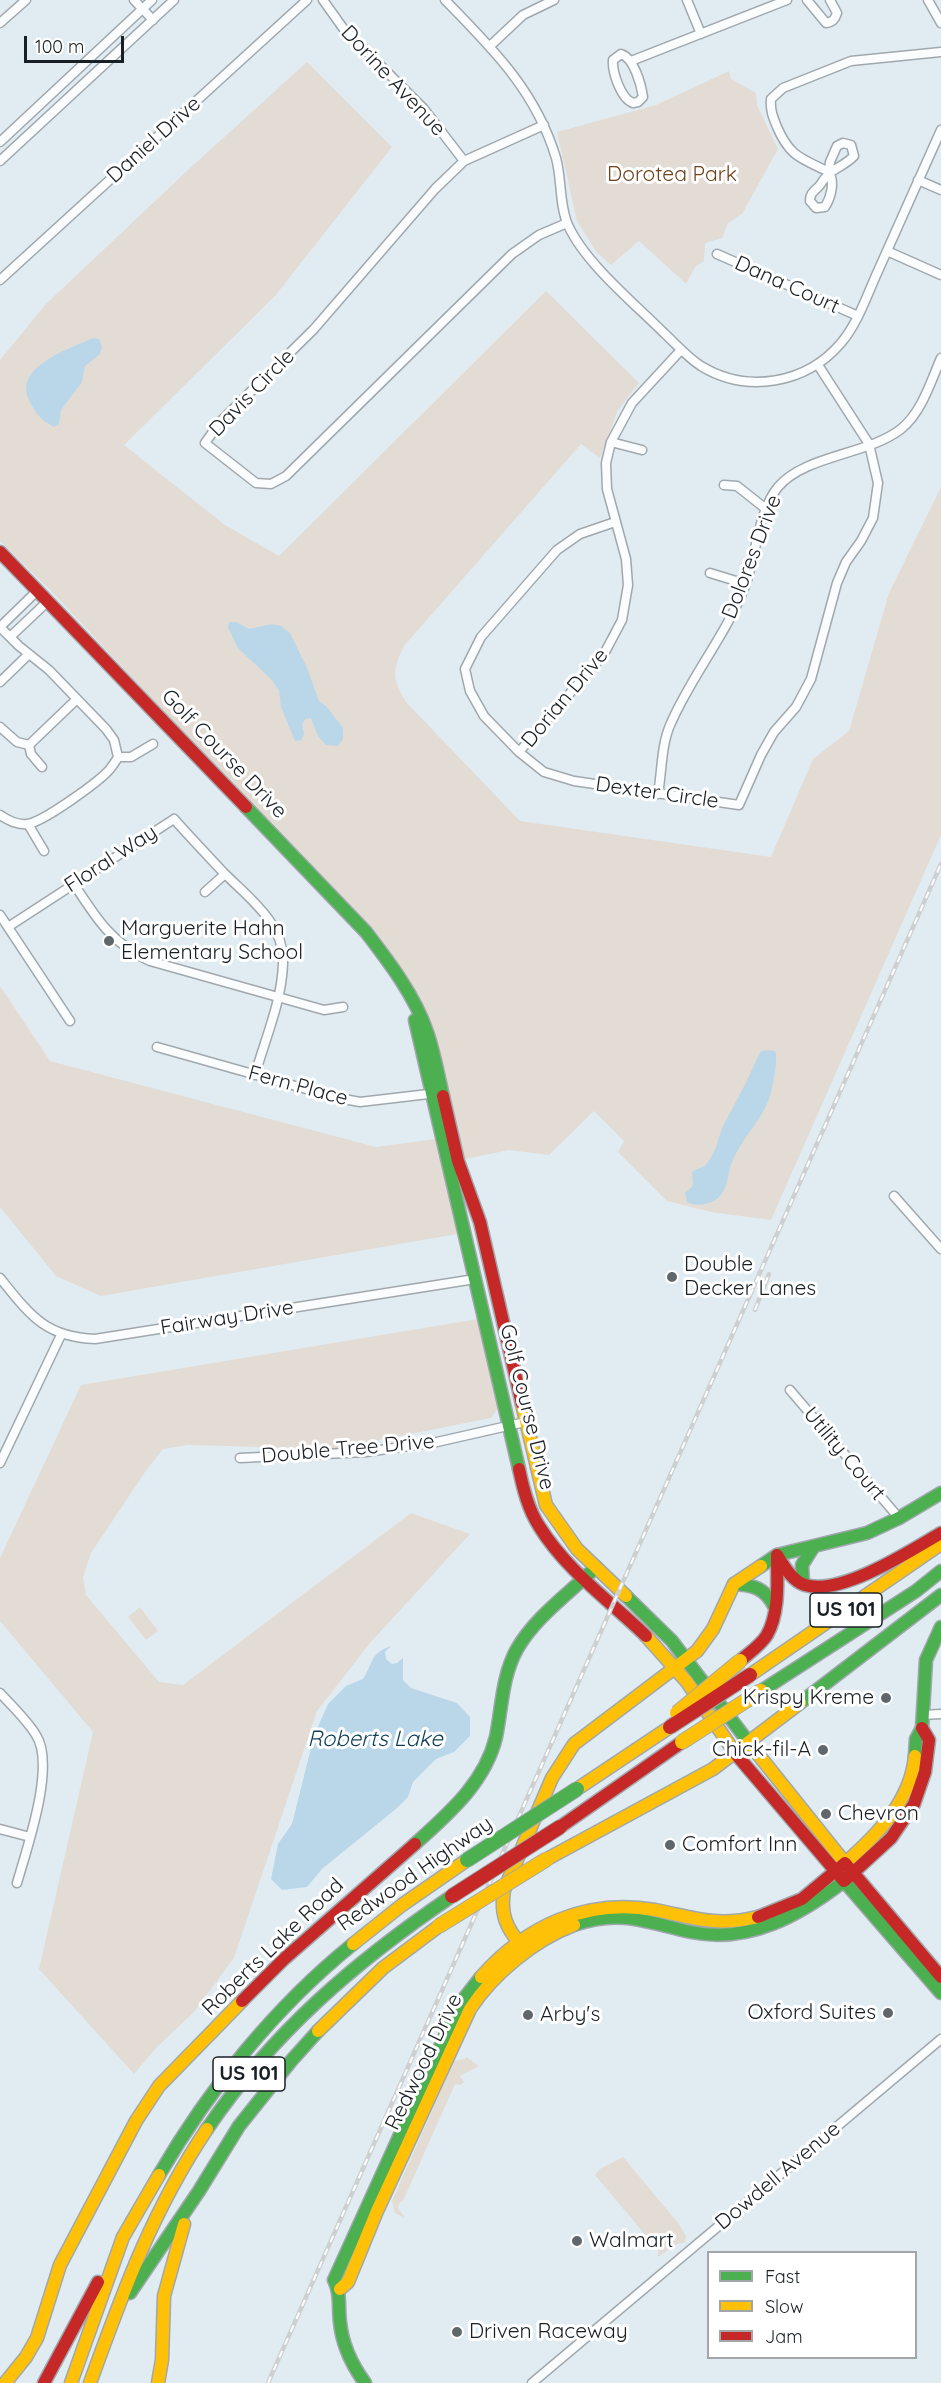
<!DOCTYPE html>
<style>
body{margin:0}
#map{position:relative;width:941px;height:2383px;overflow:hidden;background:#e1ecf2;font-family:Quicksand,sans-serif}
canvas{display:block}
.legend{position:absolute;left:707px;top:2251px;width:210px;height:108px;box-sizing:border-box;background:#fff;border:2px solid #a3a6a8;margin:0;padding:8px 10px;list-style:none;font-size:18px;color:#192025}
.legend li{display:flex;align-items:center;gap:12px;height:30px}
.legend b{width:30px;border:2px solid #a3a6a8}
.scale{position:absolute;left:24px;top:36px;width:100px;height:27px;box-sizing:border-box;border:3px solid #192025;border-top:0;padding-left:8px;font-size:18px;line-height:21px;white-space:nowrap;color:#192025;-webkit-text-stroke:4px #fff;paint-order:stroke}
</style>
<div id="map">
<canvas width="941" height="2383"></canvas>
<ul class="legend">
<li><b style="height:8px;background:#4caf50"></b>Fast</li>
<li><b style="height:8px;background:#ffc107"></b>Slow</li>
<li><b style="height:8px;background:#c62828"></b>Jam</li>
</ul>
<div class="scale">100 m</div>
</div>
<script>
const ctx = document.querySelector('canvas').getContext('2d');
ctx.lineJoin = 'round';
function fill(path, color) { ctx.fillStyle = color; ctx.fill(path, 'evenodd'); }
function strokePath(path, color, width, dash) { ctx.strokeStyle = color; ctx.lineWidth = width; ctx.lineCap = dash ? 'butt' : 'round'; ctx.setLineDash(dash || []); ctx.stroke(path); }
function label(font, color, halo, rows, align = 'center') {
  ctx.font = font + ' Quicksand,sans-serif'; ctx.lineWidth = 6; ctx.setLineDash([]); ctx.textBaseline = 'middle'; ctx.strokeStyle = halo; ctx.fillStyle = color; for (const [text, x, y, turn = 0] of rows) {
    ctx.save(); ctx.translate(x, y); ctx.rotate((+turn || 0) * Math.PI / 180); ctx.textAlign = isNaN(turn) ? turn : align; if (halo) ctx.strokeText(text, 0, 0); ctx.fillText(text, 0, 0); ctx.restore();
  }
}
const green = new Path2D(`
 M307 62 392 147 275 296 124 445 225 525 279 556 546 291 639 383 618 410 600 458 581 444 404 646C392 670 392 678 406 702L520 821 771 857 813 759 849 731 889 593 941 487V835L771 1220 711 1212 667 1201 618 1152 624 1141 594 1111 549 1155 509 1150 465 1159 422 1008 398 964 374 930 164 712 57 597 0 541V360L46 304 189 169Z
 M729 71 731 79 756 93 757 105 778 149 742 214 728 223 722 238 705 243 704 261 695 267 686 284 639 241 611 265 597 253 577 221 557 132 656 105Z
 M0 986 50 1061 376 1147 436 1139 457 1234 101 1296 56 1276 0 1207Z
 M478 1319 500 1406 491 1418 335 1449 188 1445 163 1449 147 1469 91 1553 83 1577 86 1595 159 1682 183 1685 411 1513 470 1534 370 1643 317 1711 234 1958 194 2012 156 2048 134 2074 39 1969 93 1732 0 1621V1558L81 1385Z
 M140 1607 158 1631 146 1640 128 1617Z
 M466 2057 479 2066 460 2076 464 2082 461 2085 455 2084 403 2201 400 2202 398 2208 405 2218 395 2213 392 2201 454 2061 465 2059Z
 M623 2157 679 2224 686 2236 685 2243H679L658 2257V2250L595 2175 600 2169Z`);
const water = new Path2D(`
 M93 338 99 339 102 347 100 354 85 366 82 382 61 410 59 424 54 427C41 420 35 413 29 400 13 366 72 348 93 338Z
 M229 622H236L249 629 272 624 281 626 290 633 307 668 319 701 327 707 343 728V739L338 746 326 745 318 736 311 718 305 719 302 725 304 734 301 740 295 741 281 707 279 691 272 680 238 648 228 628Z
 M765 1050 775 1051 776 1054C777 1065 772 1094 767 1104 758 1124 741 1140 733 1160 727 1171 729 1189 718 1198 710 1205 696 1207 687 1202L685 1193 693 1186 692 1172C697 1168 703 1169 707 1163 717 1151 718 1137 724 1124 737 1100 749 1078 760 1052Z
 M391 1646 385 1652 386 1659 392 1664 397 1663 403 1658V1680L411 1688 457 1703 470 1717V1736L454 1752 436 1759 413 1782 408 1797 397 1808 322 1869 307 1887 282 1890 271 1879 278 1844 292 1824 314 1736 328 1704 346 1686 363 1679C374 1662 369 1654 391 1646Z`);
const street = new Path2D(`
 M134 0 153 20
 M323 0 343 28 424 109 464 161
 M445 0C492 48 536 91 556 158 562 179 559 205 568 225 585 263 634 303 664 333 676 344 687 357 701 366 747 394 806 384 841 343 858 323 867 295 878 271 899 224 920 177 941 130
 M687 0 701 34
 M807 0 826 23C833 22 835 19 837 13L830 0
 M928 0 941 23
 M0 23 26 0
 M490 46 523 15 554 0
 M621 54C634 58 641 84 643 97L638 102 633 103C621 99 612 72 613 60Z
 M631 61 787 0
 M544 125 464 161 435 189 314 329 220 422 205 443 256 483 271 484 286 476 512 254 539 235 567 223
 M0 142 152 0
 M0 161 174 0
 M829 172C801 158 790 157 777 127 773 117 770 110 771 99L783 88 851 61 941 52
 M829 172C835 183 831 197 825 207L816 208 810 201C810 192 815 191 820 185 831 167 841 169 854 156L851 145 843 143 837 146 830 162 829 172
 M918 180 941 190
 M887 251 941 275
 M717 254 858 316
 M0 280 307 0
 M611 442 642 450
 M724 485 737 486 766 509
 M615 522 580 534 557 550 481 637 465 669 470 691 484 716 519 752 544 772 574 781 739 805 761 755 774 732 796 707 811 679 837 583 846 562 861 541 873 518 878 483 869 444 818 365
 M710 573 746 584
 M10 637 47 602
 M0 682 29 654
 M0 727 17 742 29 745
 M29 745 77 699
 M29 745 31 754 42 767
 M519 752 604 654 622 620 628 585 626 559 607 489 606 463 611 442 632 403 681 350
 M118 757H131L153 744
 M658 794C662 772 661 744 671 723 692 675 726 635 745 586 756 557 758 511 778 487 805 455 868 455 901 429 922 412 931 381 941 358
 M0 815C7 820 18 825 27 824 42 823 100 781 110 769 113 765 116 761 118 757L114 740 106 729 49 670 19 646 0 627 37 591
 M28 824 44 851
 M74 884C96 918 112 944 150 961L324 1010 343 1007
 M205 892 225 874
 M0 915 70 1021
 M8 927 174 819C190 837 207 855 224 873 249 898 285 924 283 963 282 1001 265 1039 255 1075
 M157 1047 338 1098 360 1102 437 1093
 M894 1196 941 1249
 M0 1278C30 1315 45 1337 95 1339L475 1279
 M790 1390 899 1518
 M240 1458 366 1452 437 1442 525 1422
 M0 1463 61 1335
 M0 1693C12 1706 27 1720 36 1735 56 1765 27 1848 17 1883
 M922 1715 941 1714
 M0 1829 30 1837
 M532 2383 941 2039`);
const fast = new Path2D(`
 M246 807 366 932C389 962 415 996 427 1032 434 1052 438 1075 443 1096
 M415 1020 519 1469
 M761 1566 777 1555 867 1533 899 1518 941 1493
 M734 1584C753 1585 765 1588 774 1606
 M803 1584 802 1565 814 1546
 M626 1596 672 1641 749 1743
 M761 1691 916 1591 941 1571
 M800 1703 941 1595
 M915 1756 916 1739 922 1728 926 1660 941 1627
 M415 1844C448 1814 485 1783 496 1737 502 1707 502 1676 517 1649 536 1616 570 1593 596 1567
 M574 1925C621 1909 646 1922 691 1932 749 1944 800 1915 844 1881L941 1993
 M207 2129C273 2032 355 1962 452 1896
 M159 2175C209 2089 275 2007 353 1944
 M130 2293 199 2191 239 2126 291 2061 318 2031
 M365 2383C352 2365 342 2344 340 2322 338 2307 341 2294 334 2280L459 2005 481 1977`);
const slow = new Path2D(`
 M522 1404 546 1505 577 1549 626 1596
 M646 1636 687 1682 735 1753
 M750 1675 941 1544
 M749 1743 845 1863C877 1835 911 1801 915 1756
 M577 1789 670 1727
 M547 1859 713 1769 800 1703
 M353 1944 402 1905 467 1860
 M522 1946C506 1928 500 1914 504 1890L552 1778 574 1744 697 1651 713 1629 734 1584 761 1566
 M481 1977C526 1926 586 1898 655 1910 695 1918 716 1927 758 1917
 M318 2031 383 1968 439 1926
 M340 2289 348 2282 377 2211 470 2009C493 1974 534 1940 574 1925
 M5 2383 26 2357 37 2338 60 2265 136 2121 159 2086 242 2001
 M71 2383 123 2237 159 2175
 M90 2383C123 2292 152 2211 207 2129
 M158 2383 162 2360 164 2296 184 2224`);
const jam = new Path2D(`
 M0 552 246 807
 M443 1096 458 1161 480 1222 522 1404
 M519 1469C523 1488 528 1509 539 1526 566 1570 610 1601 646 1636
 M777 1555C784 1566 792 1581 805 1585 841 1596 910 1551 941 1533
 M740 1661C749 1653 761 1645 767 1635 780 1612 777 1580 777 1555
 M735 1753 844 1881 891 1838 914 1804 925 1772 929 1740 922 1728
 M560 1827 682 1742
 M758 1917 802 1899 845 1863 941 1977
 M242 2001 284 1959 415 1844
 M44 2383 98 2282`);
const rail = new Path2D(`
 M755 1310 769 1274
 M268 2383 941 864`);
const fastBridge = new Path2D(`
 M467 1860 577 1789`);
const slowBridge = new Path2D(`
 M677 1713 740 1661
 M682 1742 761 1691
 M439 1926 547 1859`);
const jamBridge = new Path2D(`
 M670 1727 750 1675
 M452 1896 560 1827`);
const markers = [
 [109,941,6,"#5f676d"],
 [672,1277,6,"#5f676d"],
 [886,1698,6,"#5f676d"],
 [823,1750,6,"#5f676d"],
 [826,1814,6,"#5f676d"],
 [670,1845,6,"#5f676d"],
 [888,2013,6,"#5f676d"],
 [528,2015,6,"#5f676d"],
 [577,2241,6,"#5f676d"],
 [457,2332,6,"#5f676d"]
];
const shields = [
 [846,1610,72],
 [249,2074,72]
];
const shieldNames = [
 ["US 101",846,1610],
 ["US 101",249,2074]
];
const streetNames = [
 ["Dorine Avenue",393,81,47],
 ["Daniel Drive",154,140,-42],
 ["Dana Court",787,285,24],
 ["Davis Circle",252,393,-46],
 ["Dolores Drive",752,557,-69],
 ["Dorian Drive",565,698,-50],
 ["Golf Course Drive",224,754,46],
 ["Dexter Circle",657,793,8],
 ["Floral Way",111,859,-33],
 ["Fern Place",298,1086,15],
 ["Fairway Drive",227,1318,-9],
 ["Golf Course Drive",527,1407,76],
 ["Double Tree Drive",348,1449,-5],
 ["Utility Court",844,1454,50],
 ["Redwood Highway",415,1874,-35],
 ["Roberts Lake Road",273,1947,-44],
 ["Redwood Drive",424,2062,-64],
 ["Dowdell Avenue",778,2176,-40]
];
const parkNames = [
 ["Dorotea Park",672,175]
];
const poiNames = [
 ["Marguerite Hahn",121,929],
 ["Elementary School",121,953],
 ["Double",684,1265],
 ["Decker Lanes",684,1289],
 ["Krispy Kreme",874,1698,"right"],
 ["Chick-fil-A",811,1750,"right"],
 ["Chevron",838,1814],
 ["Comfort Inn",682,1845],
 ["Oxford Suites",876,2013,"right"],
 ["Arby's",540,2015],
 ["Walmart",589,2241],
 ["Driven Raceway",469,2332]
];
const waterNames = [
 ["Roberts Lake",375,1739]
];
fill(green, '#e2dcd5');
fill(water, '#b9d7e8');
strokePath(street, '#a0a8ad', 11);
strokePath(fast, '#a0a8ad', 15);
strokePath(slow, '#a0a8ad', 15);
strokePath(jam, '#a0a8ad', 15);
strokePath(street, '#fafcfd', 8);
strokePath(fast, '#4caf50', 12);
strokePath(slow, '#ffc107', 12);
strokePath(jam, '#c62828', 12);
strokePath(rail, '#cdcfd1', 4.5);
strokePath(rail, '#fff', 2, [7]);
strokePath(fastBridge, '#a0a8ad', 16, []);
strokePath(slowBridge, '#a0a8ad', 16, []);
strokePath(jamBridge, '#a0a8ad', 16, []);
strokePath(fastBridge, '#4caf50', 14);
strokePath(slowBridge, '#ffc107', 14);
strokePath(jamBridge, '#c62828', 14);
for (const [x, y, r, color] of markers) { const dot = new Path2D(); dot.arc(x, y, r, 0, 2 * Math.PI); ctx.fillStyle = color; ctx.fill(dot); strokePath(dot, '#fff', 2); }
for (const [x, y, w] of shields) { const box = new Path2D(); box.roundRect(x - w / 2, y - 17, w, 34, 4.5); ctx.fillStyle = '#fff'; ctx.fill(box); strokePath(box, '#192025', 1.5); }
label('bold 20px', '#192025', null, shieldNames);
label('21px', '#192025', '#fff', streetNames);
label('21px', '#6e421b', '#fff', parkNames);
label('21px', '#192025', '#fff', poiNames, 'left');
label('italic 22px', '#0d3f56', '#fff', waterNames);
</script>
